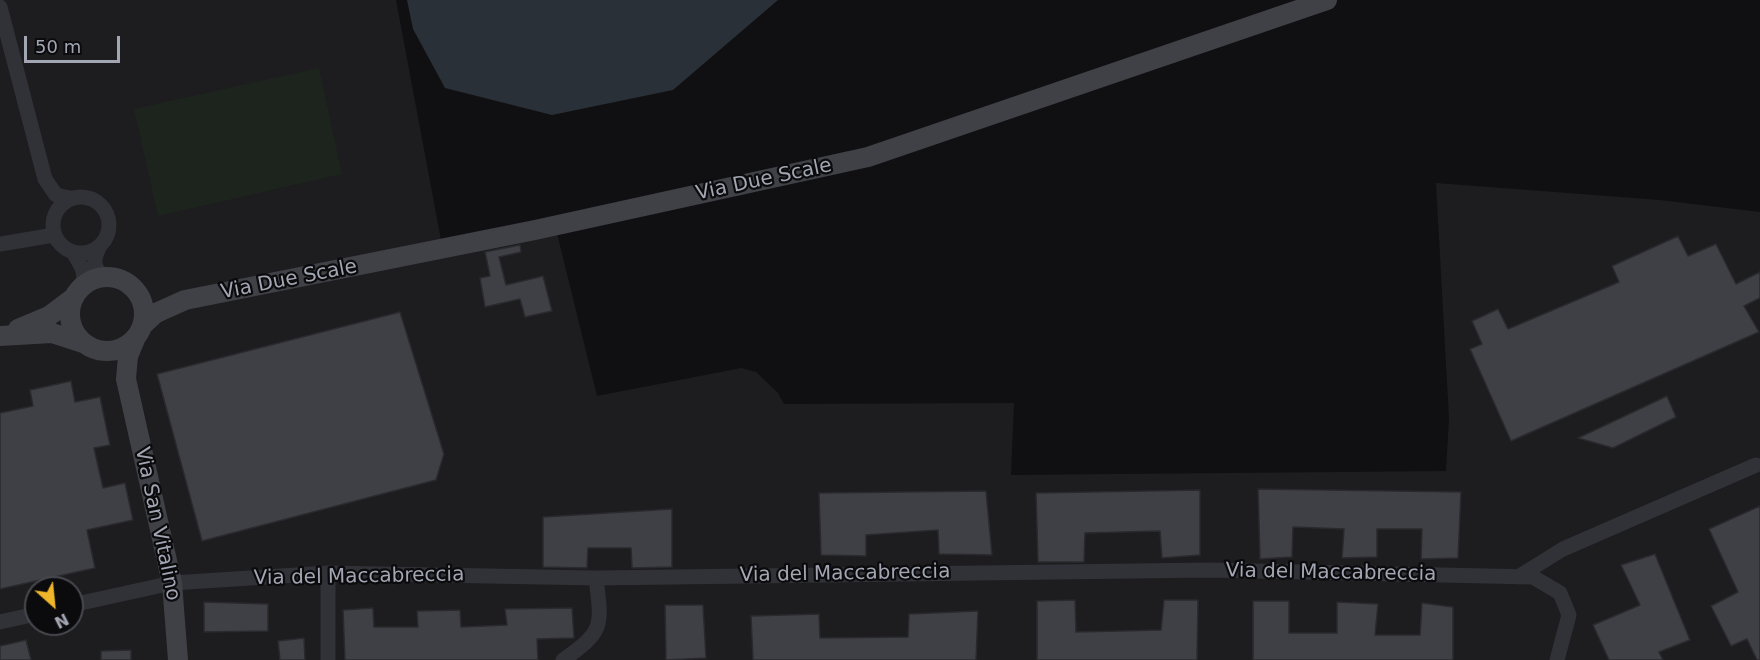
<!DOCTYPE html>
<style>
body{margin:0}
#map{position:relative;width:1760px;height:660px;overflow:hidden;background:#101012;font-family:"DejaVu Sans",sans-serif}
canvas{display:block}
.north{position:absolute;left:24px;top:576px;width:60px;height:60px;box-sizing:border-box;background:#0b0b0d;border:2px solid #47494f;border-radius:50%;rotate:153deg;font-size:16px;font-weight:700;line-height:24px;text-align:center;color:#a2a6b3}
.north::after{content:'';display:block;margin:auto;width:21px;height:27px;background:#f0b62a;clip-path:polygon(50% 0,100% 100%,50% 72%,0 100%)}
.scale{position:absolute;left:24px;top:36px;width:96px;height:27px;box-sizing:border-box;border:3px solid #a2a6b3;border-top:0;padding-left:8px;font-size:18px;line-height:21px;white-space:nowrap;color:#a2a6b3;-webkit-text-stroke:4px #0b0b0d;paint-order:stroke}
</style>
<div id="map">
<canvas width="1760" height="660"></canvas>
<div class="north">N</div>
<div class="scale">50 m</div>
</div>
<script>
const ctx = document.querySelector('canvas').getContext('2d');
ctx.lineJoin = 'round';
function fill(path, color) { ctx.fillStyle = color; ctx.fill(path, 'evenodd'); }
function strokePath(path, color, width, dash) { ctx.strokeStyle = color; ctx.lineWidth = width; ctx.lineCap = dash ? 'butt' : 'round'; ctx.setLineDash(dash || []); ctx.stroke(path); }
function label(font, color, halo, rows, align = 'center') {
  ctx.font = font + ' "DejaVu Sans",sans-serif'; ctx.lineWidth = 4.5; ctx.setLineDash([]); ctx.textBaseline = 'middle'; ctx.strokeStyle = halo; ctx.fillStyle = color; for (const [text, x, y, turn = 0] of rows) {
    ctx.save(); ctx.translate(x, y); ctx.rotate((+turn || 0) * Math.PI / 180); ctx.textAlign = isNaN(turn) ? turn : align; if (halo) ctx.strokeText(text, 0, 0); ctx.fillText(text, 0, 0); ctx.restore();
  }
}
const built = new Path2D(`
 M0 0H396L441 240 554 221 597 396 741 368 756 372 778 393 784 404 1014 403 1011 475 1446 471 1449 418 1436 183 1660 200 1760 212V660H0ZM36 588H72V624H36Z`);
const green = new Path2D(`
 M319 68 342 174 158 216 134 109Z`);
const water = new Path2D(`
 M407 0H778L673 90 552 115 445 88 413 29Z`);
const building = new Path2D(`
 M1678 236 1688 256 1716 244 1736 284 1760 272V298L1744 306 1759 332 1511 441 1470 349 1482 344 1472 321 1498 309 1508 329 1619 282 1612 266Z
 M520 245 521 252 499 257 506 285 543 276 552 311 525 317 520 299 485 307 480 278 490 276 485 252Z
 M400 312 444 454 436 480 202 541 157 374Z
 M71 381 75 402 100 397 110 445 94 448 103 488 125 483 133 520 87 530 95 568 0 589V413L33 406 30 390Z
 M1667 396 1676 417 1613 448 1578 438Z
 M1258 489 1461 492 1458 558 1421 559 1422 529H1377V557L1342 558 1344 529 1293 527 1292 557 1260 559Z
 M1200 490V555L1162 558 1160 531 1085 533 1084 562H1038L1036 493Z
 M986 491 992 555 939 554 938 530 866 535V556L821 555 819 493Z
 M1760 506V660H1757L1747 639 1731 646 1711 606 1738 592 1709 529Z
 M672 509V567L632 568 631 548H588L587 568 543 567V517Z
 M1655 554 1690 640 1659 652 1663 660H1609L1593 625 1640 605 1621 565Z
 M1075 600 1076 632 1161 630 1164 600H1198L1197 660H1037V601Z
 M1253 601H1289V633H1337V602L1378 604 1375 635H1420L1422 603 1453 607V660H1253Z
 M204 602 268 604V631L204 632Z
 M665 605H703L706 658 666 660Z
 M373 608 374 627H418L417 611 460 610 461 627 507 625 505 609 572 608 574 638 537 639 538 660H345L343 610Z
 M978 611 976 660H753L751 616 819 614 820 638 908 637 909 614Z
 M304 638 305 660H280L278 641Z
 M26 640 31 660H0V646Z
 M131 650V660H101V651Z`);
const street = new Path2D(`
 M0 7 45 179 56 195 70 198
 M53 225a28 28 0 1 1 56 0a28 28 0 1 1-56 0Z
 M0 244 54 235
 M100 246C93 259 92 267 104 277
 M73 252C80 265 87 271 82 286
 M328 573V660
 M1518 577 1563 549 1756 465
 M72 605 172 583 328 573 596 578 1210 570 1533 577 1560 593 1569 615 1557 660
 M0 622 36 614
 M563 660C604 631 602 627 596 578`);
const secondary = new Path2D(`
 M70 314a37 37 0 1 1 74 0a37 37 0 1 1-74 0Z
 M142 326 156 313 185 300 535 230 868 157 1327 0
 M18 329 49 316 73 298
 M0 336 52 333 83 343
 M136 337 128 356 126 379 172 583 178 660`);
const streetNames = [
 ["Via Due Scale",764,180,-12],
 ["Via Due Scale",289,280,-11],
 ["Via San Vitalino",157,524,78],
 ["Via del Maccabreccia",1331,573,1],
 ["Via del Maccabreccia",845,574,-1],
 ["Via del Maccabreccia",359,577,-1]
];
fill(built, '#1d1c1f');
fill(green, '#1d241e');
fill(water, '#293037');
fill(building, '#3f4045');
strokePath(building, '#2a2a2e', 1.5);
strokePath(street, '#313237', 15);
strokePath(secondary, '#3f4147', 20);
label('20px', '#a2a6b3', '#0b0b0d', streetNames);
</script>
